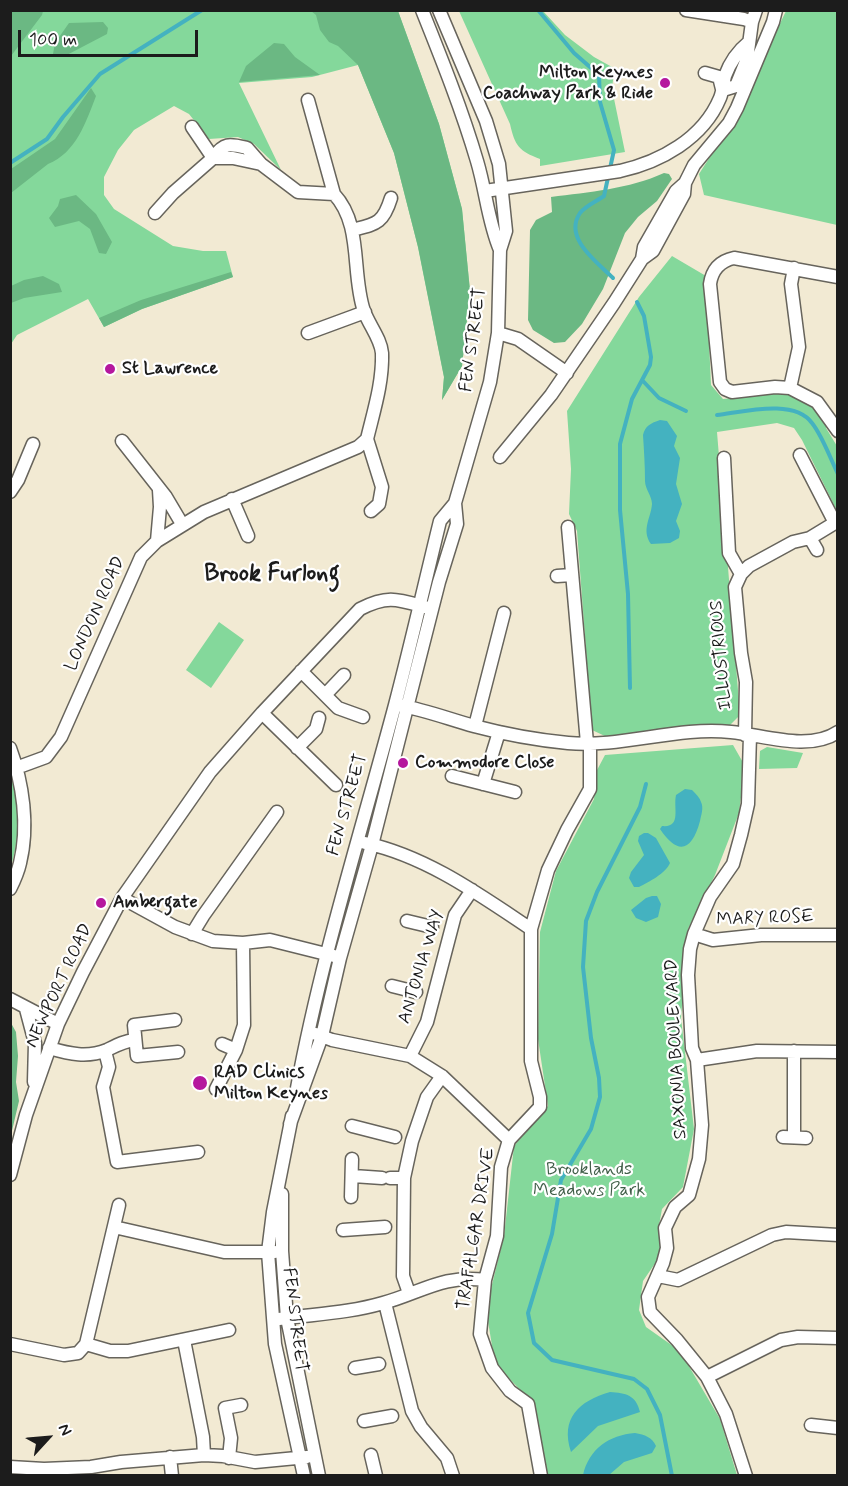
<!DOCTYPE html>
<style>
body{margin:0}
#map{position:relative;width:848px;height:1486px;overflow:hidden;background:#f2ead3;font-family:Mynerve,sans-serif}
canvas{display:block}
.frame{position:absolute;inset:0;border:12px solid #1c1c1c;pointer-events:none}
.north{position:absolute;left:18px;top:1408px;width:60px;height:60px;-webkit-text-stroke:4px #fff;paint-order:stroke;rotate:64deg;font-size:16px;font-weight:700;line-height:24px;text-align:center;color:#1c1c1c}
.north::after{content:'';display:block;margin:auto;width:21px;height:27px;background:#1c1c1c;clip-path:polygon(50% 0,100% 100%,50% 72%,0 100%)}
.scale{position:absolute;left:18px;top:30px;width:180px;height:27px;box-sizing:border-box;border:3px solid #1c1c1c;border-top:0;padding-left:8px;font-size:18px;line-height:21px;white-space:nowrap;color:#1c1c1c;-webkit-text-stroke:4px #fff;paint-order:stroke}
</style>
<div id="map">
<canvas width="848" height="1486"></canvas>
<div class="frame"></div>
<div class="north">N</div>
<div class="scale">100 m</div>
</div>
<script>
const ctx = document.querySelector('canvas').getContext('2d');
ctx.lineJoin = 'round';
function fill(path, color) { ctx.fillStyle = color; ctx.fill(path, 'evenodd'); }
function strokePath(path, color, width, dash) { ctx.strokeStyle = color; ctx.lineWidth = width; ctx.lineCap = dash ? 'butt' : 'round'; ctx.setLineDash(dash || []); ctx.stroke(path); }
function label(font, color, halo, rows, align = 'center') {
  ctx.font = font + ' Mynerve,sans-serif'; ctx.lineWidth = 4.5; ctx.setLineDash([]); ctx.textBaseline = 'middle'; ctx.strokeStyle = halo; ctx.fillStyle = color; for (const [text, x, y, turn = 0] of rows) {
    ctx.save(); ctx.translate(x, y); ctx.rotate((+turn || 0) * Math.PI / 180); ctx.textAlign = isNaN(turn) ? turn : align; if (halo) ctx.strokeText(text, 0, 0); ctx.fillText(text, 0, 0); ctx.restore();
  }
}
const green = new Path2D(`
 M11 11H398L439 124 462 209 470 291 462 366 442 400 444 377 418 247 394 153 358 65 312 77 239 83 281 170 254 144 238 137 209 139 189 114 174 106 134 130 118 150 104 177V195L114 209 173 246 203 251H226L233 277 142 309 104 327 88 299 17 335 11 344Z
 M459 11H543L565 35 594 57 612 67 614 71 612 89 625 152 540 166V159C519 151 515 146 510 124Z
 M786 11H837V225L704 195 699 174 731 124Z
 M672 256 706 276 711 385 723 399 791 392 812 404 826 420V428L837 446V511L802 440 794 428 777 423 717 432 740 715 729 726 607 737 592 730 577 531 569 514 571 469 567 411 639 297Z
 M219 622 244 640 211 688 186 670Z
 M733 745 745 766 739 813 715 875 688 929 681 1018 694 1129 683 1187 662 1209 658 1231 662 1245 658 1259 643 1281 639 1310 646 1327 680 1351 720 1419 737 1475H547L534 1404 495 1364 486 1309 504 1236 514 1146 548 1106 538 1039 540 932 556 871 594 799 596 772 605 755Z
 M767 747 803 753 797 768 759 769 760 751Z
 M10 768C20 799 21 835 11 866Z`);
const forest = new Path2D(`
 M11 10 43 11 42 15 11 56Z
 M311 11H398L439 124 462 209 470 291 462 366 442 400 444 377 418 247 394 153 358 65 338 46 329 42 320 30 316 15Z
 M103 22 108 28 107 34 63 57 53 54 55 43 69 23Z
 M274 43 284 44 295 57 320 75 239 82 246 66Z
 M91 88 96 96C86 122 76 153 48 164L11 193V169L55 139Z
 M664 173 669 174 672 179 657 201 638 217 625 233 603 289 582 324 565 342 554 343 533 330 528 320 530 230 536 220 552 212 551 197C589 192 629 189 664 173Z
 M76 195 96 214 112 242 106 254 99 253 90 229 79 221 55 227 49 218 58 206 60 199Z
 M231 272 233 277 142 309 104 327 99 318 141 300Z
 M43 276 59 284 62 292 24 298 11 303V286L24 280Z
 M11 1023 16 1032 18 1056 16 1082 19 1101 11 1135Z`);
const water = new Path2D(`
 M660 420 667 421 677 436 674 446 680 458 676 484 682 504 676 521 680 531 679 538 670 543 651 544C641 530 651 518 652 504 652 496 645 489 645 481 645 466 644 451 643 435 645 426 651 423 660 420Z
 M685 789 692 790C696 794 700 798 701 802 704 808 701 815 700 821 692 851 678 856 660 829L662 826C682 828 673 808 676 795Z
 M644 833H648L656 838 670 863C666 873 649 882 639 887H634L629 878 631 872 644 855 638 841 639 836Z
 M652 896H657L661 904 658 917 646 922 636 918 631 910 646 898Z
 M610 1392C626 1393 636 1395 640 1412L598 1426 571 1452C560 1418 579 1401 610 1392Z
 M635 1433C645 1435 652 1437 656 1446L652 1453 624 1462 609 1475H583C589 1449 609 1435 635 1433Z`);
const stream = new Path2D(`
 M538 10 574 53 599 75 600 102 614 150 604 196C597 201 585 206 580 213 563 238 597 262 613 278
 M10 163 47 139 63 117 100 74 202 10
 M642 380 659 398 686 411
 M717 415C743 412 794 398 812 423 823 437 830 458 838 474
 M630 688 628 594 620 510V444L632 399 650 365 651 357 644 316 637 302
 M646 784 640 807 597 892 586 921 583 967 591 1038 599 1078 600 1097 591 1129 561 1180 552 1234 528 1313 534 1343 552 1360 634 1379 647 1389 660 1415 672 1476`);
const minor = new Path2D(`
 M422 10C442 60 462 110 477 161 486 191 488 222 500 250
 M686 10 744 19 752 22
 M705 73 719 77 722 89
 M723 90 736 86 747 59 752 22 756 10
 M308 100 334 194C363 225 351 273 364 311 369 325 381 339 382 353 383 382 374 410 367 439
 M261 164 233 158H213C224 142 230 144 247 148L261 164 298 192 334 194
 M485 191 620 171C660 162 703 139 720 98 723 91 723 83 725 76 730 62 738 51 749 42
 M155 213 173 193 213 158 192 127
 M352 230C376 224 383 224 391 198
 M642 259 644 247 676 191 685 183 694 165 729 123 737 108 773 22 776 10
 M838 277 734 258C720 261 712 270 710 284L720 382 725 389 732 392 775 387 790 388 817 402 838 431
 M308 333 365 312
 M498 333 518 339 567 373
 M790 388 799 347 791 284 794 268
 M367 439 382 487 379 504 371 511
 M122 441 166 497 182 524
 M800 455 835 523
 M500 457 551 395 614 303 642 259 653 251 684 194 685 183
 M724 458 729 553 741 574
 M10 492 18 480 33 444
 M232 499 248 536
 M568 527 587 743
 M810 538 817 550
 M157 541 160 507 159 490
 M557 576 572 575
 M301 671 338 708 363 717
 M325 695 344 675
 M399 705C425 710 449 719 474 726 504 734 537 740 568 743 622 748 677 726 731 732 764 735 808 752 838 732
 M262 713 336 785
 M475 726 504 613
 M745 735 746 682 741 653 735 587 741 574 749 566 793 542 810 538 838 521
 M10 748C23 783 29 826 20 863 18 872 14 881 10 889
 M297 748 316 729 319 718
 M16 768 46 757 61 737 141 557 157 541 204 512 358 447 367 439
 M452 776 515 792
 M483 784 499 732
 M365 843C426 856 480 895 531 929
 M122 898 175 927 213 941 243 943 270 940 334 956
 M407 921 432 927
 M192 934 203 916 277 812
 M694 934 713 940 761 935H838
 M392 986 416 992
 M10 999 58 1024
 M26 1009 35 1043 34 1082
 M175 1020 134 1025 137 1056 178 1052
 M316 1034 332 1040 410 1056 442 1076 509 1140
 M222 1044 236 1050
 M49 1048C70 1054 87 1058 107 1050 117 1045 124 1041 135 1040
 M105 1051 109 1067 103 1087 117 1162 198 1152
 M410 1056 427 1022 455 915 472 890
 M697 1060 757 1051 838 1052
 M297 1088C321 958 361 833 395 705 411 644 425 582 440 521L455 503
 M216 1089 236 1050 244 1025 243 943
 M292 1116 273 1212 268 1252 275 1344 304 1476
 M290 1124 322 1036 340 958 372 845 439 582 457 524 455 503 490 382 498 333 500 250 506 231 499 164 486 121 439 10
 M352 1126 395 1137
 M794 1136V1051
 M783 1137 806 1138
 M10 1175 26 1115 58 1024 83 972 122 898 210 772 262 713 360 609C387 595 397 599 425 607
 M353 1176 382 1178
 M390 1178H404
 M282 1194V1251L287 1318 319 1476
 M351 1197 352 1159
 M114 1227 224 1252H275
 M343 1230 385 1227
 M658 1276 678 1280 772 1235 786 1232 838 1235
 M409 1293 403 1276 404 1178 412 1141 427 1097 442 1076
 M385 1303 412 1411 421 1427 447 1458 453 1476
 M279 1319C314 1314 349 1313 383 1303 420 1293 444 1274 485 1280
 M184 1340 203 1437 204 1455
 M10 1344 64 1355 78 1353 86 1344 119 1205
 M86 1344 110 1351H128L229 1330
 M355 1368 379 1364
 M707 1377 781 1340 798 1337 838 1338
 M364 1421 392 1416
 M811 1425 838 1428
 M371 1455 376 1476
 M170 1457 172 1476
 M229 1458 231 1438 225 1408 241 1405
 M10 1467 44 1469 91 1467 121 1462 204 1455 223 1456 255 1462 307 1457
 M541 1476 528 1404 510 1391 492 1368 480 1334 485 1280 497 1236 501 1167 509 1140 540 1107V1097L531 1061V929L548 870 567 830 590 789V743
 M746 1476 726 1414 707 1377 677 1340 650 1312 648 1297 663 1263 667 1248 665 1228 675 1207 689 1195 699 1159 702 1125 697 1060 692 1048 688 975 690 949 694 934 710 897 733 864 741 835 748 804 750 735`);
const markers = [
 [665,83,6,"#b5179e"],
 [110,369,6,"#b5179e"],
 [403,763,6,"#b5179e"],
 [101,903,6,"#b5179e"],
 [200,1083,8,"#b5179e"]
];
const poiNames = [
 ["Milton Keynes",653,73,"right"],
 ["Coachway Park & Ride",653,94,"right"],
 ["St Lawrence",122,369],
 ["Commodore Close",415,763],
 ["Ambergate",113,903],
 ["RAD Clinics",214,1073],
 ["Milton Keynes",214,1094]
];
const streetNames = [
 ["FEN STREET",474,340,-82],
 ["LONDON ROAD",96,614,-66],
 ["ILLUSTRIOUS",722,655,-95],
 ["FEN STREET",348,805,-74],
 ["MARY ROSE",765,919,-2],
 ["ANTONIA WAY",422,967,-73],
 ["NEWPORT ROAD",60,986,-65],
 ["SAXONIA BOULEVARD",677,1049,-93],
 ["TRAFALGAR DRIVE",477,1229,-81],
 ["FEN STREET",294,1320,83]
];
const parkNames = [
 ["Brooklands",589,1170],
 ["Meadows Park",589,1191]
];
const districtNames = [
 ["Brook Furlong",272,575]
];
fill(green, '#84d89b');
fill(forest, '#6bb883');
fill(water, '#44b2c0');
strokePath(stream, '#44b2c0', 4);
strokePath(minor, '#67645c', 15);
strokePath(minor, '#fff', 12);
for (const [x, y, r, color] of markers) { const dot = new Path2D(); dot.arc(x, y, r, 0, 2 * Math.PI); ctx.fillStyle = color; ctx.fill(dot); strokePath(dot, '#fff', 2); }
label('bold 18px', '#1c1c1c', '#fff', poiNames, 'left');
label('18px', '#1c1c1c', '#fff', streetNames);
label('18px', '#405e48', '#fff', parkNames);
label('bold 24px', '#1c1c1c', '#fff', districtNames);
</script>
